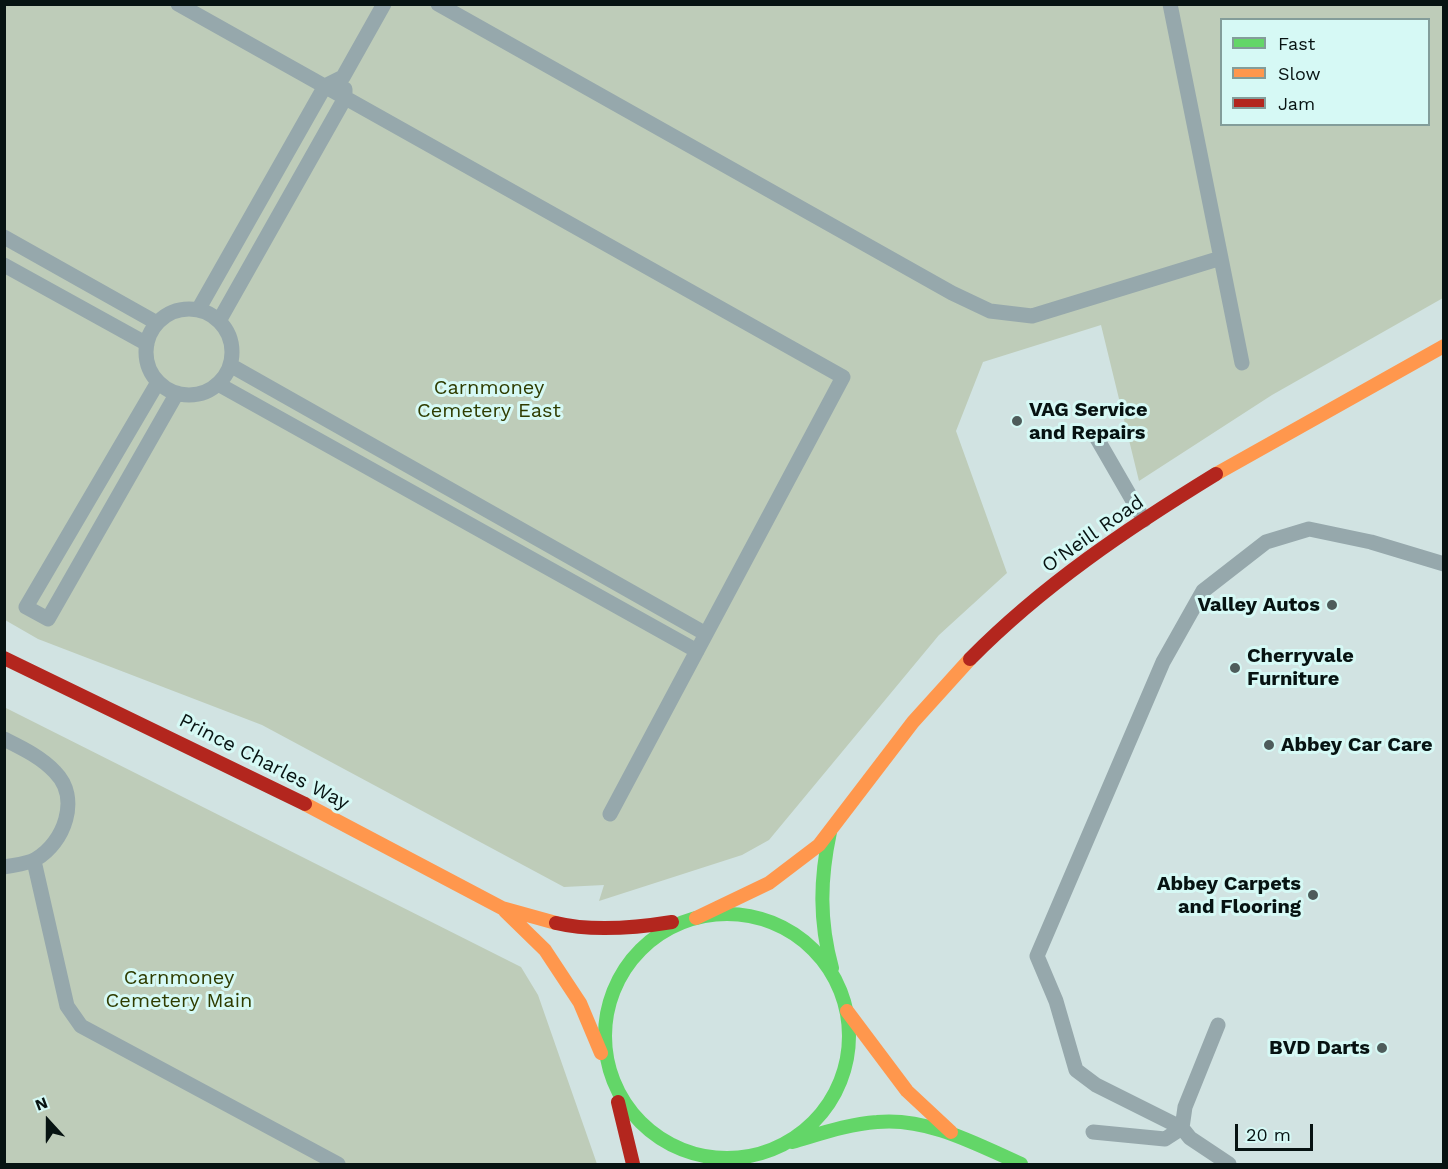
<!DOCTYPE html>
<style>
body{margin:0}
#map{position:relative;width:1448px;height:1169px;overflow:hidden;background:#d1e3e2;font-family:"Work Sans",sans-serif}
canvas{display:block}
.frame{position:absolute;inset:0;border:6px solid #071312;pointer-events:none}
.legend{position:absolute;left:1220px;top:18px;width:210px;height:108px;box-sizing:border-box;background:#d6f9f5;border:2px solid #839d9a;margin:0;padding:8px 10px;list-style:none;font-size:18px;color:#071312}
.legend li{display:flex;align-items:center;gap:12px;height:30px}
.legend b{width:30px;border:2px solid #839d9a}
.north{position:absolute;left:18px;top:1091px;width:60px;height:60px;-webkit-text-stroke:4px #d6f9f5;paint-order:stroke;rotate:339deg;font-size:16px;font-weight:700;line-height:24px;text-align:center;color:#071312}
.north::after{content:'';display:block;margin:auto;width:21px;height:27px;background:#071312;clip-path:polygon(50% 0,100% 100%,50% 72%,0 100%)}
.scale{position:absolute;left:1235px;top:1124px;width:78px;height:27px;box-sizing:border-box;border:3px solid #071312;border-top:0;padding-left:8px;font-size:18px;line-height:21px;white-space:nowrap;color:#071312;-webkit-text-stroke:4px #d6f9f5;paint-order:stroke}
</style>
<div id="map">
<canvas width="1448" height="1169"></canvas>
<div class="frame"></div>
<ul class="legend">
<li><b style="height:8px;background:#63d668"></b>Fast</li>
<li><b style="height:8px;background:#ff974d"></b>Slow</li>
<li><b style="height:8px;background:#b3261e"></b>Jam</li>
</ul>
<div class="north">N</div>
<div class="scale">20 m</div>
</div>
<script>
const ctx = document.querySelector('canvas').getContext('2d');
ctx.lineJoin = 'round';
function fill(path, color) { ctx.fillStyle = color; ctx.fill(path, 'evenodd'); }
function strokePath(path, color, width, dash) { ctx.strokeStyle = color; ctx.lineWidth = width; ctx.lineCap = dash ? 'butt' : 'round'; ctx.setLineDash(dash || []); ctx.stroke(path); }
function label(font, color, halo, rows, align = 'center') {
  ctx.font = font + ' "Work Sans",sans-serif'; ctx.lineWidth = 6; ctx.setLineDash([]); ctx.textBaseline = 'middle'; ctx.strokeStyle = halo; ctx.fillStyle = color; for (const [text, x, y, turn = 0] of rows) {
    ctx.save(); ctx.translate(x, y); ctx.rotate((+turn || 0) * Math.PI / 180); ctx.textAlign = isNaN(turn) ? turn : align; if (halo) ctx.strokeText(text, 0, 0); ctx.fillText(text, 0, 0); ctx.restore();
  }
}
const green = new Path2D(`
 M5 5H1443V298L1272 395 1139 481 1101 325 983 362 956 431 1007 573 939 635 769 840 742 855 599 901 604 885 564 887 262 725 38 639 5 620ZM1222 20H1428V124H1222Z
 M4 707 521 967 538 995 597 1164H5Z`);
const lane = new Path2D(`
 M178 4 843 377 610 814
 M438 4 952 293 990 311 1032 316 1221 258
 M1170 4 1242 363
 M4 237 157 323
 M4 265 147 344
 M146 352a43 43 0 1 1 86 0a43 43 0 1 1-86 0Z
 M198 310 325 86 343 77 384 4
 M219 321 345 98V89
 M230 365 706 634
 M158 382 26 607 48 619 177 393
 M218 384 697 651
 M1095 435 1144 520
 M4 739C22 748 41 757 55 772 81 798 64 843 36 859 28 864 14 865 4 867
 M34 861 67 1006 81 1026 338 1164
 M1218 1025 1185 1107 1182 1128 1190 1138 1229 1164
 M1182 1128 1096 1085 1076 1070 1056 1001 1037 956 1163 662 1203 591 1266 542 1309 529 1371 542 1444 564
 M1093 1132 1165 1139 1182 1128`);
const fast = new Path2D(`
 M830 832C820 879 819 921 832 968
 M605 1036a122 122 0 1 1 244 0a122 122 0 1 1-244 0Z
 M792 1142C820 1134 848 1124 877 1122 927 1117 976 1144 1021 1164`);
const slow = new Path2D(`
 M1216 474 1444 346
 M305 804 502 908 556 923
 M505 911 545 950 580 1003 601 1053
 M696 918 769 883 819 845 913 722 970 659
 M847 1011 907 1091 951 1132`);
const jam = new Path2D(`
 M4 658 305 804
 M970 659C1043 585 1128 528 1216 474
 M556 923C593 932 635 928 672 922
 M618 1102 633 1164`);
const markers = [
 [1017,421,6,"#4e5c5b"],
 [1332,605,6,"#4e5c5b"],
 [1235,668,6,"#4e5c5b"],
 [1269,745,6,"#4e5c5b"],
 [1313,895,6,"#4e5c5b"],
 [1382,1048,6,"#4e5c5b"]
];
const parkNames = [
 ["Carnmoney",489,388],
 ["Cemetery East",489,411],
 ["Carnmoney",179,978],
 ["Cemetery Main",179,1001]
];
const poiNames = [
 ["VAG Service",1029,410],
 ["and Repairs",1029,433],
 ["Valley Autos",1320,605,"right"],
 ["Cherryvale",1247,656],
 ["Furniture",1247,679],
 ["Abbey Car Care",1281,745],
 ["Abbey Carpets",1301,884,"right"],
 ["and Flooring",1301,907,"right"],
 ["BVD Darts",1370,1048,"right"]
];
const streetNames = [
 ["O'Neill Road",1093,534,-35],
 ["Prince Charles Way",264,762,27]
];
fill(green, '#beccb9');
strokePath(lane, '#96a8ac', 15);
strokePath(fast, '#63d668', 14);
strokePath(slow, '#ff974d', 14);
strokePath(jam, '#b3261e', 14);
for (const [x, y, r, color] of markers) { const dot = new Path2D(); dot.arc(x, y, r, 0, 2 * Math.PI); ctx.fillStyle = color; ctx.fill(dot); strokePath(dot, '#d6f9f5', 2); }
label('20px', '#2f3c00', '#d6f9f5', parkNames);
label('bold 20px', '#071312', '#d6f9f5', poiNames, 'left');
label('20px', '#071312', '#d6f9f5', streetNames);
</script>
